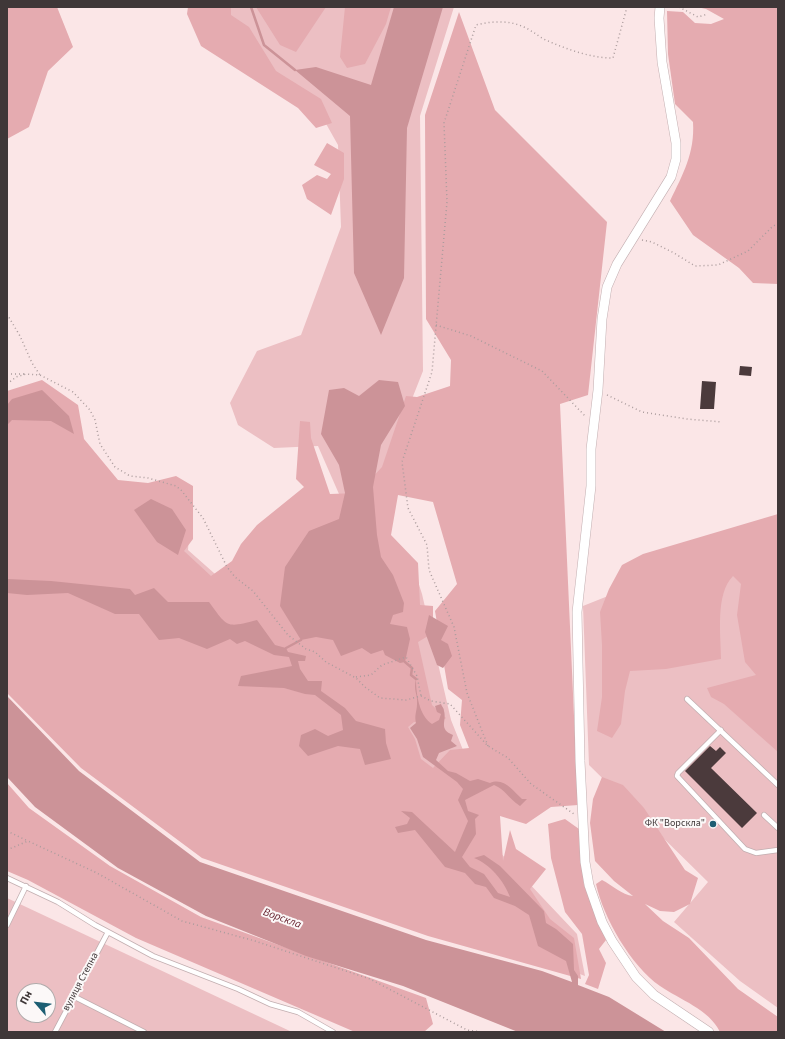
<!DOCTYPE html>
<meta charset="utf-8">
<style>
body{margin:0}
#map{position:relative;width:785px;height:1039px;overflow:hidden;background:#fbe6e7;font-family:"Source Sans 3",sans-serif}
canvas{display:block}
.frame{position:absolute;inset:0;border:8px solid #3f3738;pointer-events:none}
.north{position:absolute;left:16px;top:983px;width:40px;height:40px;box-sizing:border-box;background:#fcf8f8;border:1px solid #b0abab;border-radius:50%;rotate:298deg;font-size:11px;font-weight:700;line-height:16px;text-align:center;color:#3f3738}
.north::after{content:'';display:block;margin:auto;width:14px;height:18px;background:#1d5e73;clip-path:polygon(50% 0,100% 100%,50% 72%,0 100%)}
</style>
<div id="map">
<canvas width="785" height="1039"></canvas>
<div class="frame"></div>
<div class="north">Пн</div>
</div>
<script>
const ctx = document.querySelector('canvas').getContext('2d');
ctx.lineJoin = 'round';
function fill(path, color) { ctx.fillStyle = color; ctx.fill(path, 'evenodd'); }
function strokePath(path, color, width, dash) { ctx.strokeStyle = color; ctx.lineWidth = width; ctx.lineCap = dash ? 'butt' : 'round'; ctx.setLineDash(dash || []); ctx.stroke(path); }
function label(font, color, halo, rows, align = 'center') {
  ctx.font = font + ' "Source Sans 3",sans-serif'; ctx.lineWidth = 4; ctx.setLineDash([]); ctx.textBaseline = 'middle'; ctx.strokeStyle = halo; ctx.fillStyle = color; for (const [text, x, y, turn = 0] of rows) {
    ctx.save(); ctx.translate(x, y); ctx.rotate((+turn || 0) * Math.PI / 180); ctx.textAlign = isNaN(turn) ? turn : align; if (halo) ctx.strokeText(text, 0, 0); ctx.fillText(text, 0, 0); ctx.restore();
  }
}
const green = new Path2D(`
 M196 7H454L420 116 423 371 391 452 385 538 411 560 422 594 451 720 465 755 532 793 531 812 499 811 491 843 577 934 585 976 535 957 501 931 351 843 282 760 128 640 7 607V397L40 384 73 408 80 443 120 501 139 494H164L190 521 188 550 258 612 283 644 295 639 274 607 279 563 302 527 318 519 339 494 318 446 274 448 238 425 230 403 257 351 301 335 341 227 338 145 316 106 212 37 195 12Z
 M778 528V1008L740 981 674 922 708 882 589 765 583 606Z
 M7 898 292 1032H7ZM24 991H48V1015H24Z`);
const forest = new Path2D(`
 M7 7H57L73 47 48 71 29 127 7 139Z
 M188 7H231V15L249 27 276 71 321 99 332 123 316 128 298 108 201 46 187 14Z
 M256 7H326L296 52 280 45Z
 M345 7H391L386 24 365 64 347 68 340 57Z
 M697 7H778V284L753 283 739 268 693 235 670 201C683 174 695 153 693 122L675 104 668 54 667 11 683 12 695 23 711 24 724 19 706 9Z
 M459 12 495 110 607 222 588 395 560 404 578 805 551 807 526 824 500 816 503 861 510 830 516 849 546 869 530 889 550 919 574 938 581 979 428 936 202 858 81 768 7 693V391L42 380 78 405 84 439 118 480 148 483 176 476 193 486V539L184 551 211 576 232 561 241 544 257 525 304 487 296 479 300 421 310 422 311 438 330 494 358 493 382 467 406 396 417 397 450 386 451 360 426 319 425 115ZM398 495 433 502 457 584 435 611 448 689 462 700 460 725 469 748 450 750 433 768 421 759 415 739 408 727 414 722 436 726 446 718 432 705 418 642 433 633V606L420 605 418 563 391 535Z
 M327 143 344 153V179L331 215 307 199 302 185 317 175 327 179 331 174 314 165Z
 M778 514V752L724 704 711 697 707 688 756 675 745 662 737 615 741 584 733 576C715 594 721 635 721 659L666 669 630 671 625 691 621 724 612 738 597 731 602 697V645L600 612 609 589 622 565 643 554Z
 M602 777 623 785 644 808 685 870 698 878 690 904 674 912 660 911 645 904 663 921 689 938 738 989 778 1017V1032H720C709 1009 680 1000 660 986 631 966 603 917 596 884L602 880C612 885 622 895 633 896L614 881 595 861 590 823 593 799Z
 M7 783 29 808 110 866 201 917 426 998 433 1024 424 1032H355L136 938 28 880 7 871Z
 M565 819 579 829 584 885 606 940 599 949 606 963 598 989 585 984 589 975 582 934 565 912 551 858 548 824Z`);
const water = new Path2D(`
 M394 7H443L407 128 404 278 381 335 354 273 350 116 295 70 316 67 371 85Z
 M379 380 398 382 405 406 381 445 373 487 377 535 381 557 393 575 404 603 403 612 393 615 390 624 407 627 410 639 405 662 400 663 385 655 383 650 371 654 362 648 341 656 333 640 316 637 301 640 280 606 285 567 309 531 339 519 345 493 339 465 321 434 329 390 344 388 359 396Z
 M42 390 69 416 74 434 51 421 12 420 7 425V405L12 399Z
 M151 499 172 509 186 530 178 555 157 542 134 510Z
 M7 579 51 581 130 589 135 595 154 588 168 602H209C228 628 226 628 257 620L275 645 286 648 288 652 306 656 305 661H298L300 669 308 681H322L321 691 345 708 356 721 385 729 386 743 391 759 365 765 360 749 338 746 308 756 299 746 301 735 315 729 328 736 343 730 341 715 315 695 305 694 284 688 238 686 241 676 292 666 289 657 274 655 245 641 237 644 230 639 207 649 179 638 159 640 139 614H115L68 593 27 595 7 593Z
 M429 615 448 626 441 640 448 644 452 656 443 668 437 665 425 632Z
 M416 679C416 693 419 716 432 724L439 720 441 714 437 712 435 706 441 704C442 707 444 708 444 711 447 721 438 729 453 735L451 741 457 746 439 753 436 760 448 771 456 773 470 781 478 779 490 783C504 777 513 791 522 799H527L520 806C508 798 506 790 494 785L465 800 468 811 479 815 475 819 476 834 462 857 470 867 484 874 498 893 510 897C504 881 490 864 474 858L484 855 500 866 544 911 546 923 556 929 573 944 574 970 578 976V985L609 997 666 1032H518L403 986 306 956 206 916 118 868 35 807 7 777V696L79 771 200 862 426 940 542 971 572 982 566 961 538 946 529 915 515 906 494 898 486 887 475 884 465 873 445 867 415 830 398 833 395 827 407 824 410 818 401 811 412 812 455 852 468 821 458 800 463 789 457 782 423 757 417 739 410 728 416 723C414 715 417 711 417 704 418 694 413 691 416 679Z`);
const stream = new Path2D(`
 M251 7 264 45 295 70
 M286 648 301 640
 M405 662 412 668 411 675 416 679`);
const building = new Path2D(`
 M740 366 752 367 751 376 739 375Z
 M702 381 716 382 714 409H700Z
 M710 746 716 751 720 747 726 753 711 768 757 813 742 828 685 771Z`);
const path = new Path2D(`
 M679 7 698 17 708 14
 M642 240 652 242 674 253 695 266 718 265 748 251 773 226 778 224
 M7 314 20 336 32 363 40 375
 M436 325 471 336 542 371 586 417
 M7 374H24
 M7 384 16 377 26 374 40 375 73 392 90 410 95 420 100 444 115 467 130 476 148 478 176 486 181 490 203 518 227 567 235 577 253 591 288 635 306 649 315 652 326 662 356 678 365 687 380 698 406 700 421 696 431 701 450 704 488 746 508 758 531 784 574 814
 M607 395 642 412 687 419 722 422
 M356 677 371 675 382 665 406 657 417 676 421 696
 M488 746 467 693 454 627 429 570 427 545 408 508 402 462 432 372 447 202 444 123 476 25C492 21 509 20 524 27 533 31 540 38 548 41 569 50 591 58 613 58L627 7
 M7 831 28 841
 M7 850 28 841 97 873 182 921 255 941 370 979 467 1030 483 1032`);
const service = new Path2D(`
 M687 699 778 785
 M721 730 678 773 677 776 745 849 756 853 778 850
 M764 815 778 828
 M7 878 58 902 95 925 153 956 238 989 270 1004 298 1012 333 1032
 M7 925 26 886
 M73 996 144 1032
 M55 1032 108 932`);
const minor = new Path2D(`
 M660 7 659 18 662 62 676 143V159L671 177 617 264 607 287 602 319 598 390 591 449V486L577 612 580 761 585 862 589 885 602 922 612 941 636 977 654 995 709 1032`);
const markers = [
 [713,824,4,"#1d5e73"]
];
const poiNames = [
 ["ФК \"Ворскла\"",705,824]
];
const streetNames = [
 ["вулиця Степна",81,982,-62]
];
const waterNames = [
 ["Ворскла",282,919,20]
];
fill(green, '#ecbfc3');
fill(forest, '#e5abb0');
fill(water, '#cc9398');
strokePath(stream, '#cc9398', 2.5);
fill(building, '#4b3a3c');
strokePath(service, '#c2aeb0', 6);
strokePath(minor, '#c2aeb0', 10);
strokePath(path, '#ab9c9d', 1.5, [1, 3]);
strokePath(service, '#fff', 4.5);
strokePath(minor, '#fff', 9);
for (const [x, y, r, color] of markers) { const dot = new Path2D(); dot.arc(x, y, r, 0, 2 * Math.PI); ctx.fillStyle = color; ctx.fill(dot); strokePath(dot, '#fcf8f8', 1.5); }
label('10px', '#3f3738', '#fcf8f8', poiNames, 'right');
label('10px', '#3f3738', '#fcf8f8', streetNames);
label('italic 11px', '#66212e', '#fcf8f8', waterNames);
</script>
